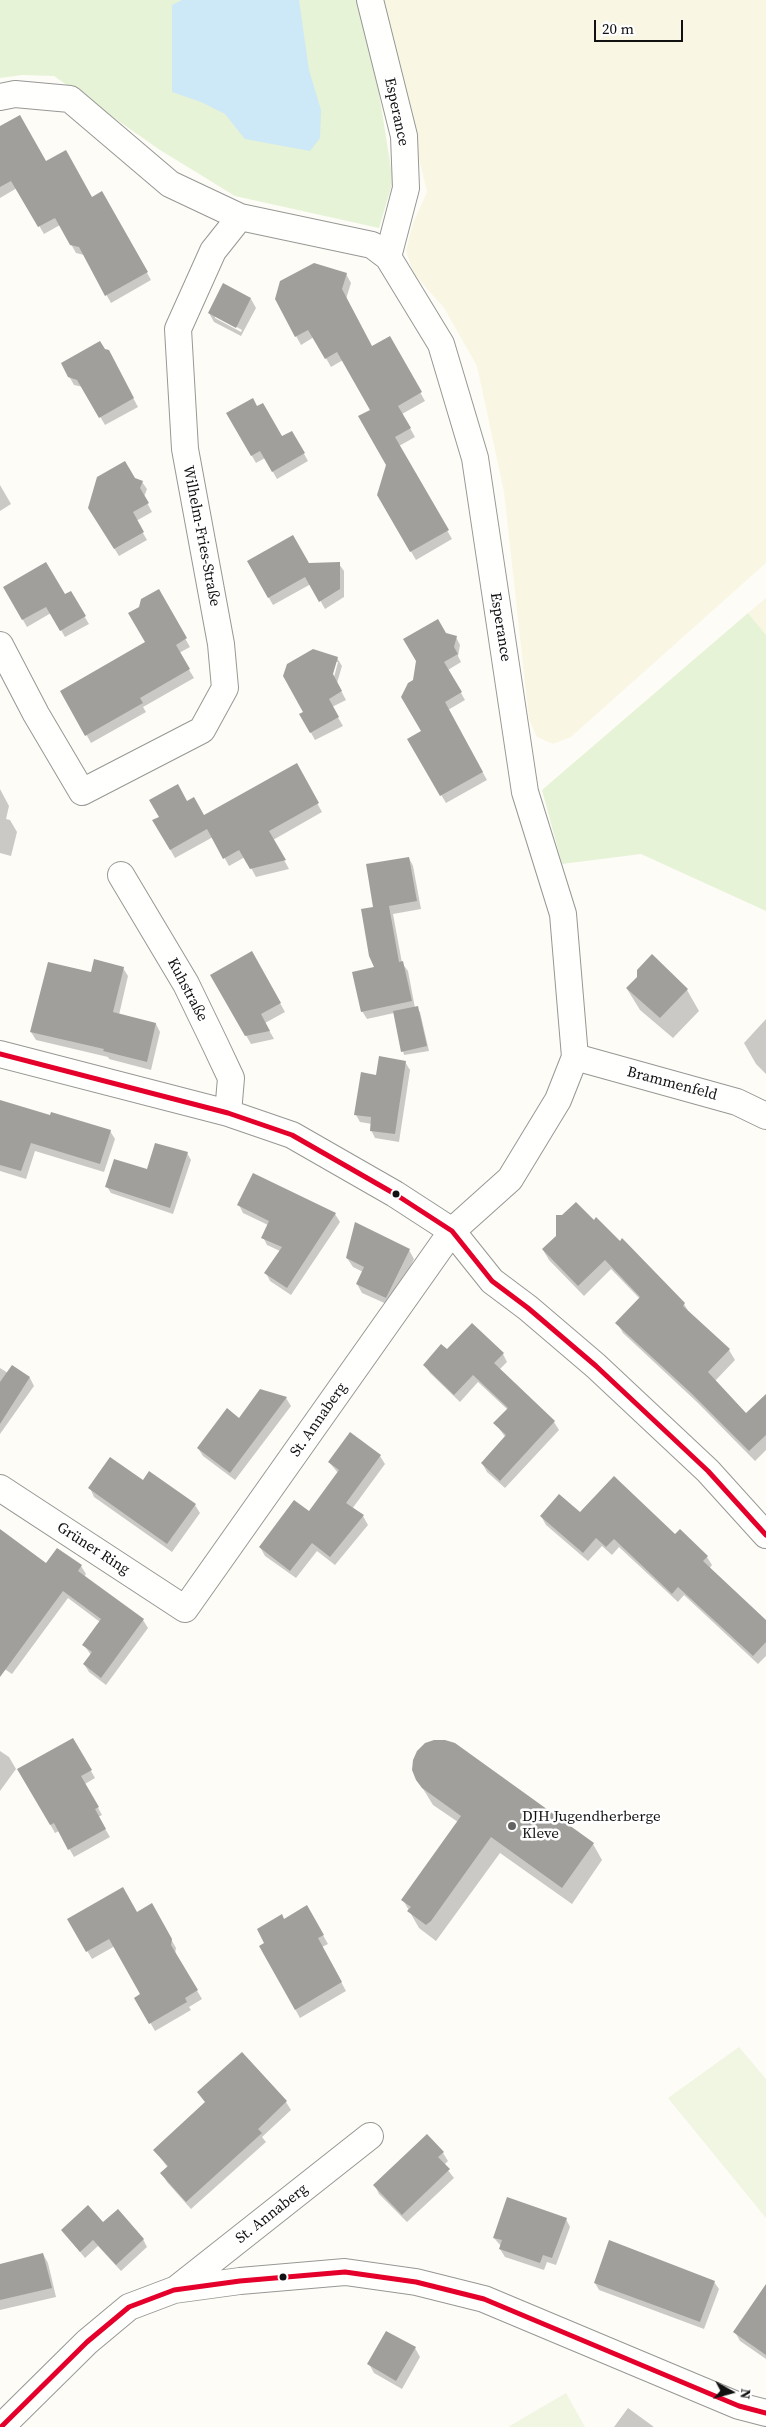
<!DOCTYPE html>
<meta charset="utf-8">
<style>
body{margin:0}
#map{position:relative;width:766px;height:2427px;overflow:hidden;background:#fdfcf7;font-family:"Source Serif 4",serif}
canvas{display:block}
.north{position:absolute;left:706px;top:2367px;width:50px;height:50px;-webkit-text-stroke:4px #fff;paint-order:stroke;rotate:97deg;font-size:14px;font-weight:700;line-height:20px;text-align:center;color:#111}
.north::after{content:'';display:block;margin:auto;width:18px;height:22px;background:#111;clip-path:polygon(50% 0,100% 100%,50% 72%,0 100%)}
.scale{position:absolute;left:594px;top:20px;width:89px;height:22px;box-sizing:border-box;border:2px solid #111;border-top:0;padding-left:6px;font-size:15px;line-height:18px;white-space:nowrap;color:#111;-webkit-text-stroke:4px #fff;paint-order:stroke}
</style>
<div id="map">
<canvas width="766" height="2427"></canvas>
<div class="north">N</div>
<div class="scale">20 m</div>
</div>
<script>
const ctx = document.querySelector('canvas').getContext('2d');
ctx.lineJoin = 'round';
function fill(path, color) { ctx.fillStyle = color; ctx.fill(path, 'evenodd'); }
function strokePath(path, color, width, dash) { ctx.strokeStyle = color; ctx.lineWidth = width; ctx.lineCap = dash ? 'butt' : 'round'; ctx.setLineDash(dash || []); ctx.stroke(path); }
function label(font, color, halo, rows, align = 'center') {
  ctx.font = font + ' "Source Serif 4",serif'; ctx.lineWidth = 5; ctx.setLineDash([]); ctx.textBaseline = 'middle'; ctx.strokeStyle = halo; ctx.fillStyle = color; for (const [text, x, y, turn = 0] of rows) {
    ctx.save(); ctx.translate(x, y); ctx.rotate((+turn || 0) * Math.PI / 180); ctx.textAlign = isNaN(turn) ? turn : align; if (halo) ctx.strokeText(text, 0, 0); ctx.fillText(text, 0, 0); ctx.restore();
  }
}
const farmland = new Path2D(`
 M381 0H766V563L571 737 553 744 537 737 529 719 504 492 477 366 444 308 414 274 406 251 413 223 427 192Z
 M766 598V635L748 613Z`);
const green = new Path2D(`
 M0 0H357L379 93 393 181 379 228 235 196 160 150 54 76 22 75 0 78Z
 M748 613 766 635V911L641 854 562 864 542 790Z`);
const pitch = new Path2D(`
 M739 2047 766 2079V2218L668 2098Z
 M566 2393 585 2427H508Z`);
const water = new Path2D(`
 M182 0H299L309 70 321 110 320 138 310 151 245 139 225 114 201 102 172 92V5Z`);
const shadow = new Path2D(`
 M0 127 91 198 102 192 151 280 111 303 84 255 76 253 60 225 44 234 17 188 0 198Z
 M346 274 351 283 346 299 371 347 389 337 425 401 402 414 415 437 399 446 452 539 416 560 378 495 387 465 371 411 343 360 331 367 314 337 301 345 296 336Z
 M251 299 256 308 241 336 214 322 209 313ZM215 315 242 330 241 332 215 318Z
 M104 350 108 351 138 407 105 425 83 387 74 385 62 364Z
 M257 407 282 438 292 432 308 461 277 479 265 458 256 463 228 414Z
 M134 479 142 482 147 489 144 497 152 512 136 521 147 540 119 556 94 516Z
 M0 485 11 504 0 511Z
 M248 562 339 564 344 571V597L325 609 311 584 273 605Z
 M4 587 64 596 70 592 89 624 65 637 51 613 27 627Z
 M158 591 190 647 179 653 194 678 143 707 146 712 91 743 62 691 146 643 140 608Z
 M445 634 456 637 460 645 458 656 461 662 448 670 465 700 448 710 487 780 446 803 408 740 423 732 415 680Z
 M337 658 342 666 337 683 346 700 332 707 343 726 315 740 301 715 304 712ZM335 662H338L333 681 330 680Z
 M296 765 322 812 273 840 289 869 256 877 245 857 229 866 213 837 175 858 154 821 187 802 204 816Z
 M0 789 9 806 6 819 10 820 17 832 11 856 0 853Z
 M409 858 413 866 421 909 393 914 402 963 408 971 415 1008 420 1012 429 1051 404 1055 394 1013 367 1019 362 1011 375 968V908Z
 M252 953 285 1012 265 1023 274 1039 251 1044 212 976Z
 M123 968 128 976 119 1015 156 1024 160 1032 151 1070 109 1059 108 1057 36 1040 31 1032 92 974Z
 M627 989 687 990 699 1011 673 1038 640 1010Z
 M766 1019V1074L756 1064 744 1043Z
 M405 1062 410 1070 399 1142 375 1138 371 1130 372 1124 360 1122 356 1115 377 1076Z
 M0 1101 50 1117 110 1131 115 1139 104 1172 35 1151 26 1179 0 1171Z
 M187 1153 191 1160 173 1214 111 1193 107 1187Z
 M253 1174 335 1214 340 1222 291 1295 270 1281 266 1273 280 1251 267 1245 263 1237 268 1225 243 1213 239 1205Z
 M594 1222 620 1242 622 1240 684 1304 690 1314 729 1350 735 1360 715 1381 746 1415 766 1395V1450L755 1461 698 1403 623 1333 617 1323 640 1299 611 1269 584 1296 549 1260 543 1250Z
 M409 1250 414 1259 391 1306 362 1293 357 1284 363 1272 353 1267 347 1258Z
 M447 1351 503 1354 507 1362 499 1370 554 1422 559 1430 505 1488 487 1472 482 1463 506 1438 495 1423 508 1410 478 1382 460 1402 430 1373 425 1365Z
 M12 1367 30 1378 34 1386 0 1434V1368L8 1373Z
 M286 1398 291 1406 235 1480 203 1456 198 1448 239 1419Z
 M380 1456 385 1464 352 1509 363 1516 368 1525 335 1565 317 1551 296 1578 265 1556 260 1547 309 1513 338 1473 329 1462Z
 M143 1482 195 1505 200 1513 172 1552 94 1497 90 1488Z
 M580 1514 676 1536 707 1557 712 1565 709 1569 766 1622V1656L758 1664 684 1595 678 1602 619 1547 612 1555 602 1546 588 1561 546 1525 541 1516Z
 M0 1531 46 1565 81 1566 86 1574 84 1577 143 1620 148 1628 106 1685 89 1672 84 1664 91 1655 84 1645 100 1622 68 1598 12 1674 0 1666Z
 M73 1739 95 1778 85 1784 102 1815 98 1817 110 1837 74 1857 59 1831 55 1833 19 1769Z
 M0 1751 9 1757 16 1769 0 1791Z
 M417 1779 593 1844 602 1860 572 1904 500 1853 436 1941 419 1928 403 1900 458 1822 433 1805Z
 M152 1905 176 1948 175 1954 202 1999 189 2007 191 2010 155 2031 136 1998 142 1994 115 1946 92 1959 69 1920 137 1913Z
 M307 1907 328 1944 322 1947 346 1991 300 2018 261 1947 266 1943 284 1920Z
 M242 2053 286 2102 291 2110 262 2137 266 2142 191 2209 167 2182 162 2173 168 2168 155 2150 206 2103 199 2092Z
 M443 2153 448 2161 444 2165 454 2178 407 2222 379 2194 375 2186Z
 M566 2219 570 2227 556 2265 547 2262 544 2270 505 2257 500 2249 501 2246 494 2238Z
 M103 2224 143 2239 147 2247 121 2271 98 2246 85 2258 62 2230Z
 M43 2254 48 2263 56 2297 0 2310V2265Z
 M714 2282 719 2289 704 2329 599 2290 595 2283Z
 M766 2309V2359L740 2341 735 2332Z
 M415 2348 420 2357 402 2389 374 2373 369 2364Z
 M628 2408 654 2427H614Z`);
const building = new Path2D(`
 M20 115 46 161 66 150 92 197 102 191 148 272 105 296 79 247 70 245 55 218 38 227 11 181 0 187V126Z
 M314 263 347 273 342 289 372 346 390 336 422 392 398 406 411 428 395 437 449 530 410 552 377 495 386 465 358 416 370 410 337 352 325 359 308 330 295 337 275 299 280 281Z
 M223 283 251 298 236 328 208 313Z
 M100 341 105 349 109 350 134 398 99 418 77 380 68 377 61 363Z
 M253 398 257 406 263 403 282 436 292 431 305 453 272 472 260 451 251 456 226 413Z
 M125 461 135 478 143 481 140 488 149 503 133 512 144 532 114 549 88 508 97 477Z
 M293 535 309 563 340 562V589L319 602 305 577 268 598 247 561Z
 M46 562 65 594 71 591 86 616 60 631 46 607 22 620 3 587Z
 M159 589 187 638 176 645 190 669 140 698 143 703 85 736 60 691 145 642 128 613 139 607 141 599Z
 M438 619 446 633 457 636 454 647 458 654 444 662 462 692 445 702 483 772 440 796 407 739 421 731 401 697 408 683 413 680 416 661 403 639Z
 M313 649 338 657 333 674 342 691 329 699 339 717 310 733 299 714 303 712 283 676 287 664Z
 M297 763 319 803 269 831 286 860 250 869 239 850 223 859 207 829 170 850 152 820 159 817 149 800 178 784 187 801 194 797 204 815Z
 M409 857 417 901 389 906 399 962 403 961 412 1001 361 1012 352 972 374 967 369 956 361 909 373 907 366 864Z
 M252 951 281 1003 261 1014 270 1031 245 1036 210 975Z
 M652 954 688 989 660 1018 626 988 637 977V970Z
 M94 959 124 967 113 1012 156 1023 147 1062 103 1051 104 1049 30 1032 48 962 91 972Z
 M418 1006 427 1046 401 1052 393 1011Z
 M379 1056 406 1061 395 1134 370 1131 371 1117 354 1115 361 1072 376 1075Z
 M0 1100 50 1115 51 1112 111 1130 100 1164 31 1143 21 1171 0 1165Z
 M155 1143 188 1152 170 1208 105 1187 114 1159 147 1169Z
 M253 1173 336 1213 287 1288 264 1273 282 1247 261 1238 269 1221 237 1205Z
 M576 1202 594 1220 596 1217 620 1241 622 1238 685 1303 683 1306 730 1349 708 1372 746 1413 766 1394V1435L749 1451 691 1393 615 1323 640 1297 605 1260 578 1286 542 1249 556 1236V1215H562Z
 M355 1222 410 1249 386 1298 356 1284 364 1267 346 1258Z
 M472 1323 504 1353 494 1363 555 1421 500 1481 481 1463 506 1435 493 1423 508 1408 473 1375 454 1395 423 1365 441 1344 447 1349Z
 M12 1365 30 1377 0 1424V1382Z
 M260 1389 287 1397 230 1473 197 1448 227 1408 239 1418Z
 M350 1432 381 1455 346 1503 364 1515 330 1557 312 1543 290 1571 259 1547 294 1500 309 1511 339 1470 328 1462Z
 M110 1457 143 1480 149 1471 196 1504 167 1544 88 1488Z
 M614 1476 675 1534 680 1529 708 1556 703 1561 766 1620V1642L753 1656 678 1587 672 1594 614 1539 606 1547 596 1538 583 1553 540 1516 559 1494 580 1512Z
 M0 1529 46 1563 57 1548 82 1565 78 1571 144 1619 101 1678 83 1664 92 1652 82 1645 101 1619 63 1591 0 1677Z
 M73 1738 92 1770 81 1776 99 1807 95 1809 106 1829 68 1850 54 1823 50 1825 17 1769Z
 M434 1740H445L455 1743 594 1843 562 1888 491 1837 431 1921 426 1925 407 1911 411 1907 401 1900 461 1816 422 1788 416 1780 412 1770 413 1760 417 1751 425 1743Z
 M123 1887 137 1912 152 1903 172 1939 171 1945 198 1990 185 1998 187 2002 149 2024 134 1998 140 1994 109 1939 86 1952 67 1919Z
 M307 1905 324 1935 318 1938 342 1982 295 2010 259 1946 264 1943 257 1929 282 1914 284 1919Z
 M242 2052 287 2101 258 2129 262 2133 186 2202 160 2173 168 2166 153 2150 205 2102 197 2092Z
 M427 2134 444 2152 438 2157 450 2169 402 2215 373 2185Z
 M507 2197 567 2218 552 2258 543 2255 540 2263 499 2249 502 2240 493 2238Z
 M88 2205 103 2222 118 2209 144 2239 116 2265 93 2240 80 2252 61 2230Z
 M609 2240 715 2281 700 2322 594 2283Z
 M43 2253 52 2288 0 2300V2264Z
 M766 2284V2355L733 2332Z
 M386 2331 416 2347 396 2381 367 2364Z`);
const minor = new Path2D(`
 M370 0 404 136 406 188 388 257
 M0 97 15 94 70 99 170 184 240 217 372 245 388 257 441 344 475 458 525 792 563 914 575 1057 558 1100 510 1179 452 1231 185 1609 0 1488
 M0 645 36 714 82 792 202 730 225 688 221 644 185 449 178 329 213 251 240 217
 M121 875 186 984 215 1044 231 1078 228 1113
 M0 1054 228 1113 292 1135 395 1194 452 1231 492 1281 528 1308 596 1366 708 1471 766 1535
 M575 1057 737 1102 766 1116
 M175 2290 370 2136
 M1 2427 87 2342 129 2307 174 2290 240 2281 345 2272 416 2282 484 2299 739 2406 766 2413`);
const bus1 = new Path2D(`
 M0 1054 228 1113 292 1135 395 1194 452 1231 492 1281 528 1308 596 1366 708 1471 766 1535
 M1 2427 87 2342 129 2307 174 2290 240 2281 345 2272 416 2282 484 2299 739 2406 766 2413`);
const markers = [
 [396,1194,4.5,"#111"],
 [512,1826,5,"#646362"],
 [283,2277,4.5,"#111"]
];
const streetNames = [
 ["Esperance",396,112,78],
 ["Wilhelm-Fries-Straße",201,536,79],
 ["Esperance",500,627,81],
 ["Kuhstraße",187,990,62],
 ["Brammenfeld",672,1084,15],
 ["St. Annaberg",319,1420,-55],
 ["Grüner Ring",93,1549,33],
 ["St. Annaberg",272,2214,-38]
];
const poiNames = [
 ["DJH Jugendherberge",522,1817],
 ["Kleve",522,1834]
];
fill(farmland, '#f9f7e4');
fill(green, '#e7f3d7');
fill(pitch, '#f0f6e1');
fill(water, '#cde8f7');
fill(shadow, '#0003');
fill(building, '#a19f9c');
strokePath(minor, '#979795', 28);
strokePath(minor, '#fffffe', 26);
strokePath(bus1, '#e4002b', 5);
for (const [x, y, r, color] of markers) { const dot = new Path2D(); dot.arc(x, y, r, 0, 2 * Math.PI); ctx.fillStyle = color; ctx.fill(dot); strokePath(dot, '#fff', 2); }
label('15px', '#111', '#fff', streetNames);
label('15px', '#111', '#fff', poiNames, 'left');
</script>
